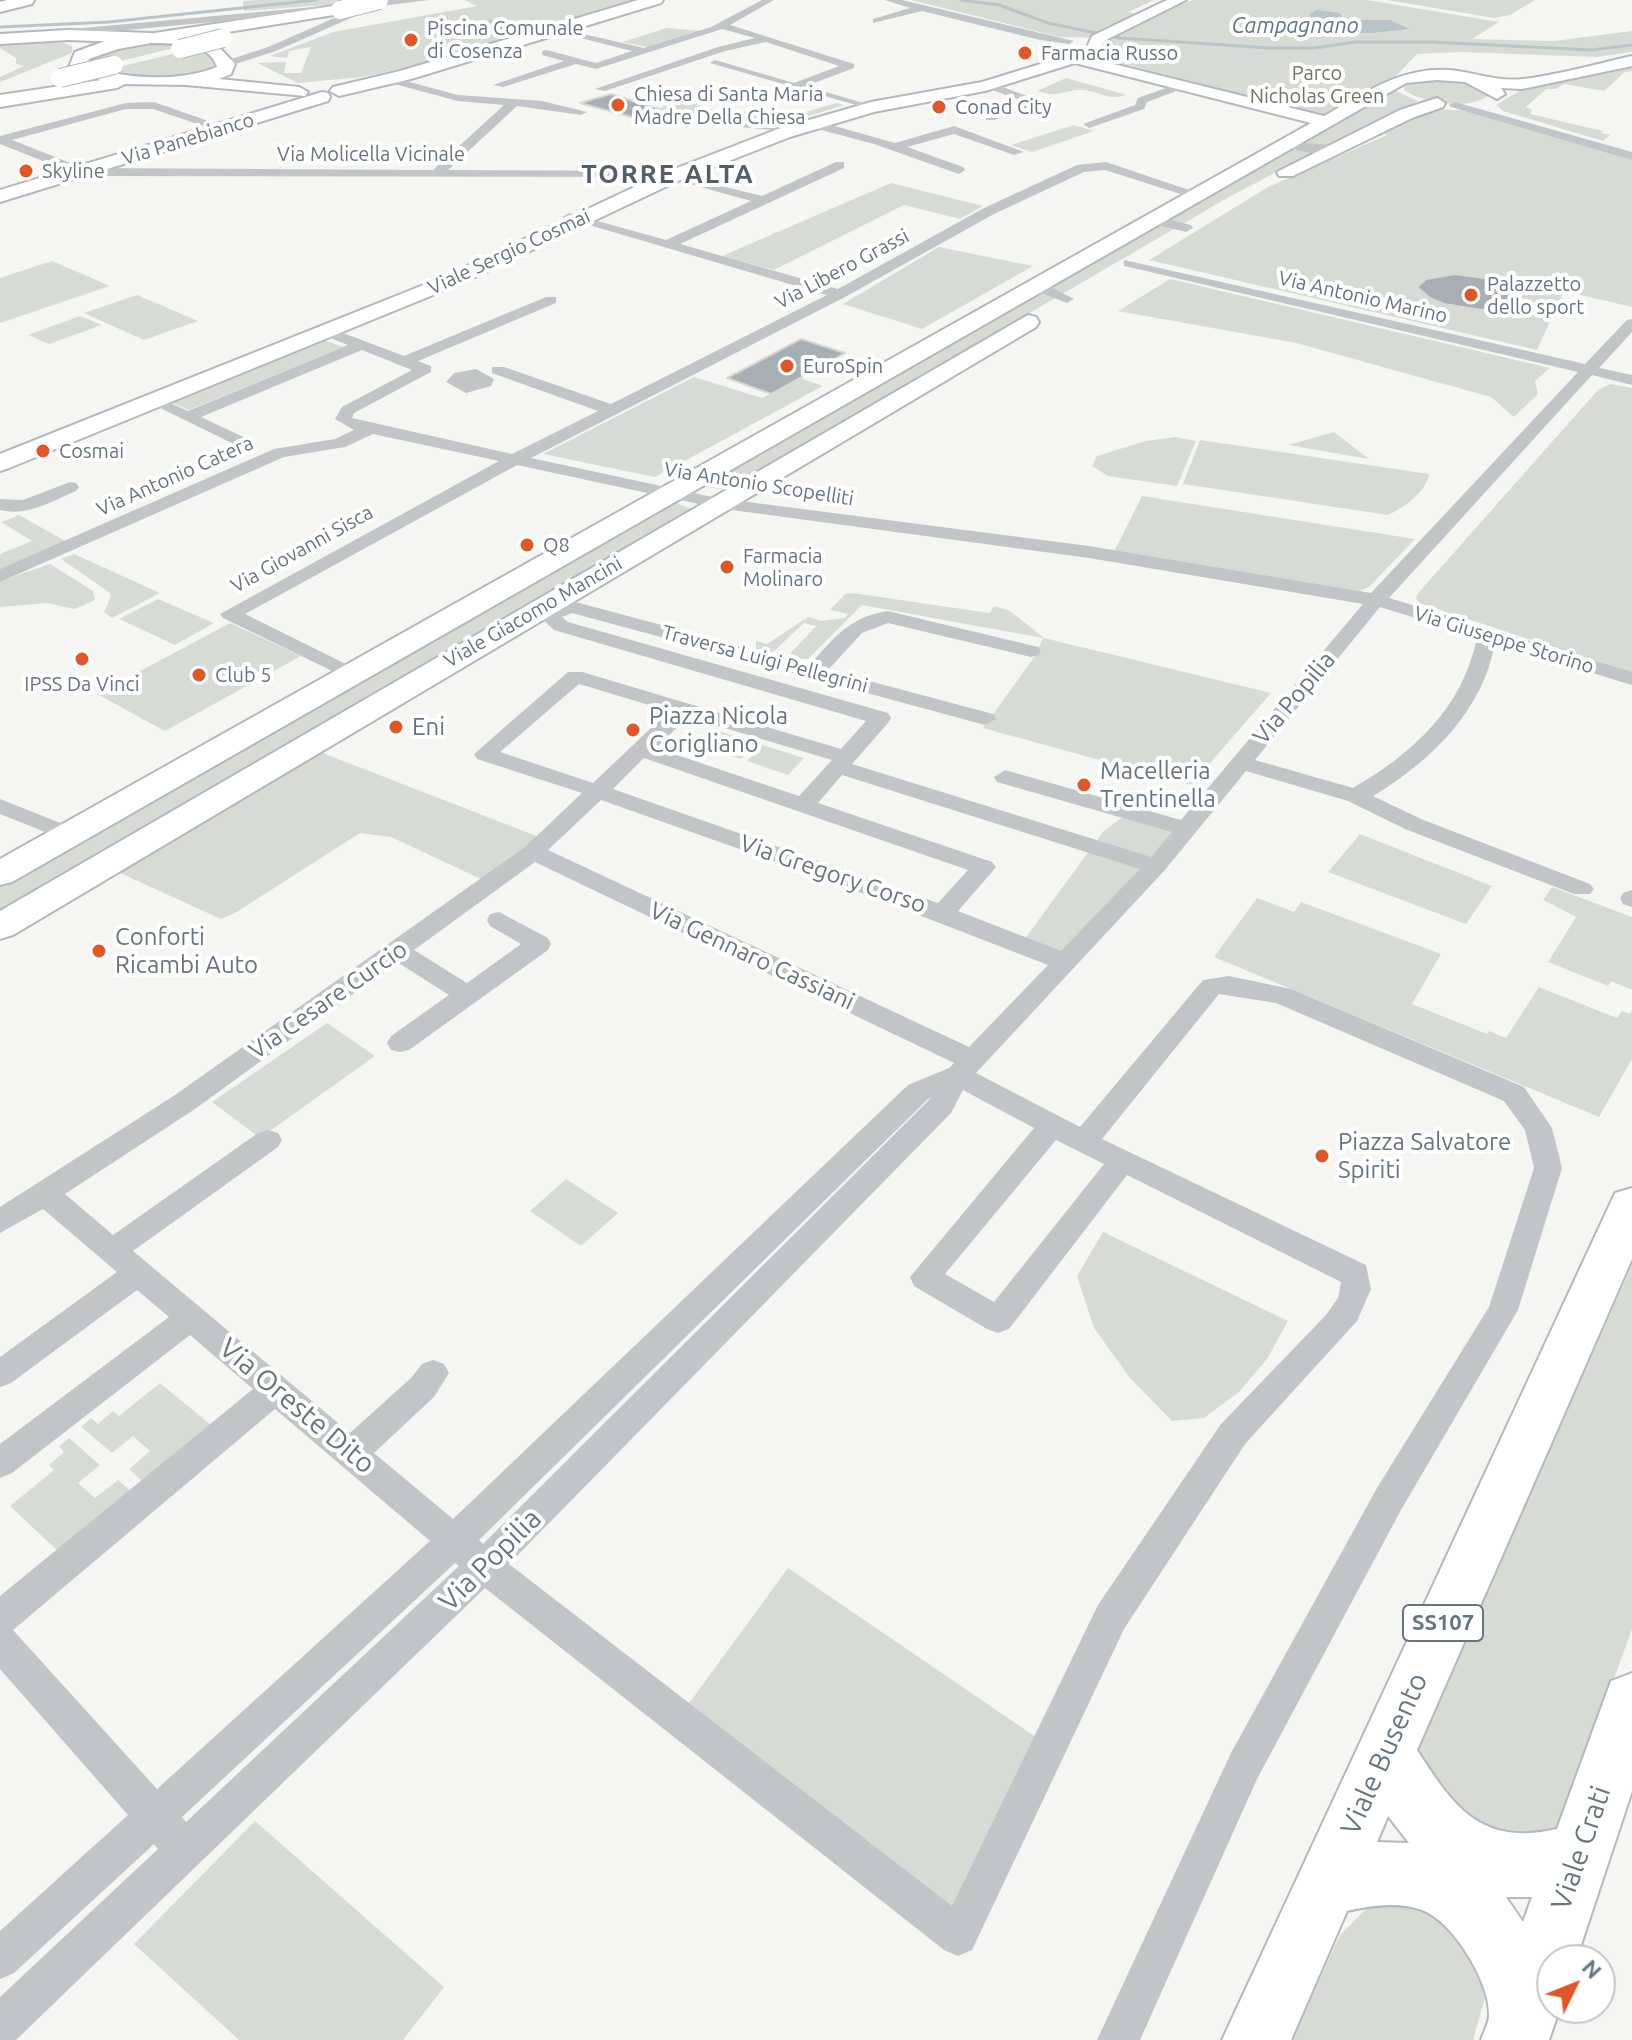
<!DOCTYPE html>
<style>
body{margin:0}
#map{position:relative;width:1632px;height:2040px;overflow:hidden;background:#f5f6f2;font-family:Ubuntu,sans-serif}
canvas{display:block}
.north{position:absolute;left:1536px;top:1944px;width:80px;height:80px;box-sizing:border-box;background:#fff;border:2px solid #c1c8cd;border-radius:50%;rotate:47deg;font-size:22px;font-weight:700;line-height:32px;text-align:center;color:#657583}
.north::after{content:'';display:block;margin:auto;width:28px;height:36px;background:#e15626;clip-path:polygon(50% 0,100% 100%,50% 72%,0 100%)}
</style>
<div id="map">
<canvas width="1632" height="2040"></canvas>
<div class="north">N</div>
</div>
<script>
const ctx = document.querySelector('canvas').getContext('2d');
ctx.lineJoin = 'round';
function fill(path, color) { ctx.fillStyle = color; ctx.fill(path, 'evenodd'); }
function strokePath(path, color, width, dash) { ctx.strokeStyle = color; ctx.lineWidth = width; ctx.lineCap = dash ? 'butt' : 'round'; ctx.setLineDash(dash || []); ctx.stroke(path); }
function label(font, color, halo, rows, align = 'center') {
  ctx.font = font + ' Ubuntu,sans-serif'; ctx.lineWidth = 8; ctx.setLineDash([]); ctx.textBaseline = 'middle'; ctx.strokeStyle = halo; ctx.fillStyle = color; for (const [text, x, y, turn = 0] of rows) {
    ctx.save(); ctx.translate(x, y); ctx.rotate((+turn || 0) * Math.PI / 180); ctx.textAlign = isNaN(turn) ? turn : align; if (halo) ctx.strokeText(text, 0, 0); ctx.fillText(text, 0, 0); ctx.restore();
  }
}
const green = new Path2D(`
 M257 0H394L244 11 243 1Z
 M464 0H632L409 67 362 77 298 83 257 63 286 62 284 73H301L311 47 289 51 287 58 270 56 333 32 477 6Z
 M911 0H1154L1128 12 1150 17 1193 0H1367L1499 22 1472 39 1554 41 1632 31V52L1597 57 1460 52 1417 54 1396 76 1322 115 1120 63 1114 60 1106 42 1111 38 1060 37Z
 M1387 0H1535L1510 15 1494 18Z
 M667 28 701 31 648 47 622 42Z
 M56 40 72 46V53L0 82V77L24 66 16 64V58L0 48V41Z
 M141 42 194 43 93 68 89 64 91 57Z
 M206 46 218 61 216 72 168 78 102 71Z
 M1632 66V71L1625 72 1604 91 1564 84 1556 89H1546L1526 107 1532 110 1530 114 1603 131 1601 133 1610 135 1603 141 1503 111 1496 105 1519 91Z
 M1066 78 1127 95C1106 101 1101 91 1082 90 1063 89 1063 99 1037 91Z
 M1409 80H1467L1491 94C1471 111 1425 104 1404 90V83Z
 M1392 89 1418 101 1322 149 1298 142Z
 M672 101 680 104 686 101 718 111 714 113 767 111 789 117 836 103 844 105 783 124 660 109Z
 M1434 109 1472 111 1632 159V307L1564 291 1537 350 1149 260 1268 187 1387 135 1383 132Z
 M1074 125 1094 131 1032 152 1011 145Z
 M1291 146 1315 152 1229 197 725 490 705 487 703 482Z
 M891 183 983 206 960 219 904 205 774 270 722 256Z
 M939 247 1033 266 922 329 843 304Z
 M52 261 110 286 0 323V278Z
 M1170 279 1550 368 1535 381 1538 394 1514 417 1491 397 1296 343 1118 311Z
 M137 295 198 321 144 340 84 313Z
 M80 316 102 325 49 344 28 335Z
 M322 339 343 347 189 410 168 401Z
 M694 377 762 398 800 378 823 386 655 477 543 454Z
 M1610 384 1632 388V673L1419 603 1416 598 1419 592 1598 390Z
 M1334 432 1369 459 1288 445Z
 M1176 437 1196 441 1177 486 1108 476 1092 466 1097 456 1146 441Z
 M1200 440 1429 474C1427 491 1404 508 1388 515L1183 484Z
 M1142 496 1415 539 1369 587 1354 593 1114 552Z
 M672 501 691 509 0 911V880Z
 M19 515 67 542 0 569V554L32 541 1 522Z
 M74 554 160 593 112 618 104 612 111 596 110 593 61 559Z
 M50 564 93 591 95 600 75 609 47 603 0 607V581Z
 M852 593 990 613 994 606 1010 611 1044 638 1271 693 1191 785 983 728 1035 656 1043 638 862 605 808 659H795L790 654 816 626 804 623 773 652 756 649V641L767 644 808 617 821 621 845 618 848 614 830 610 845 594Z
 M158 599 214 623 175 645 119 619Z
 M230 623 301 656 165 731 97 694Z
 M713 729 756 743 741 759 697 745Z
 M762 745 804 758 788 775 747 761Z
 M320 752 539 837 481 879 391 837 360 833 235 913 221 919 120 873Z
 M1128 813 1186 829 1065 962 1021 944 1103 832Z
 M1360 834 1492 886 1466 924 1328 872Z
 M1552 887 1632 917V990L1611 981 1608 986 1548 962 1576 917 1543 900Z
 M1257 898 1294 912 1301 902 1441 954 1412 1004 1487 1034 1489 1031 1506 1038 1539 987 1617 1018 1622 1011 1630 1014 1632 1010V1059L1599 1117 1214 957Z
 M327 1023 375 1056 260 1138 212 1102Z
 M566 1179 618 1213 581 1246 530 1211Z
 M1103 1232 1288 1321 1267 1359 1239 1392 1204 1418 1172 1421 1130 1378 1094 1328 1077 1276Z
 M1632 1265V1629L1572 1794 1555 1830 1495 1848 1424 1783 1418 1748Z
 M160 1383 211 1425 143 1482 129 1469 150 1451 133 1436 112 1453 81 1427 91 1418 98 1424 113 1411 119 1416Z
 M69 1438 100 1465 78 1483 95 1498 118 1480 132 1492 60 1553 10 1506 54 1470 49 1465 64 1452 59 1446Z
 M788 1568 1049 1746 958 1936 679 1717Z
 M255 1821 444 1987 403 2040H239L134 1944Z
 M1394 1901 1439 1913 1473 1954 1485 1998 1473 2040H1292L1340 1935 1365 1910Z`);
const water = new Path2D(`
 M1317 10 1340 13 1343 20H1390L1409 29 1371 33 1313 31 1310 29 1316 21 1309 14Z
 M496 19 520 25 470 39 446 33Z`);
const stream = new Path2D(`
 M961 0 999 5 1048 23 1120 38 1270 48H1315L1355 42H1430L1591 50 1632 45
 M0 27 109 22 316 0`);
const building = new Path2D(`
 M611 94 672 113 668 127 580 103Z
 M1455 274 1491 279 1520 295 1511 304 1482 310 1444 304 1430 298 1417 287 1426 279Z
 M801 339 845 353 771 394 727 378Z`);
const street = new Path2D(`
 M391 0H429L357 9 360 14 276 51 226 67 222 66V62L268 47 355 9 50 37 45 34 50 31Z
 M762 0H774L730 25 854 64V68L806 86 863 103V107L710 63 715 60 794 83 839 66 766 42 725 51 605 91 595 89 718 47 755 38 722 29 596 69 576 64 503 87 493 85 564 61 542 55V51L546 50 596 63 632 51 553 31V27L644 48 711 27Z
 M885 0H902L1074 41 1069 44 1040 40 922 11 873 23V19L910 8Z
 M387 76 458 95 542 101 587 112 581 115 517 106 448 170 660 171 762 196 836 162H844V168L680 244 838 289 984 208 1077 165 1106 162 1204 195 1193 198 1105 170 1084 172 994 214 845 297 531 458 717 498 1089 546 1371 593 1578 372 1129 267 1124 266V260L1585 364 1627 320 1632 319V332L1599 368 1632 375V385L1592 375 1389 598 1632 672V685L1495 643C1483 711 1430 762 1373 796L1421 819 1590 884 1594 889 1590 894H1574L1405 829 1348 801 1246 771 1164 871 976 1073 1080 1127 1203 980 1229 976 1291 989 1524 1087 1552 1128 1562 1168 1518 1310 1401 1510 1257 1779 1140 2040H1097L1231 1753 1377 1488 1489 1307 1534 1168 1525 1130 1504 1101 1276 1003 1219 994 1102 1139 1366 1265 1371 1289 1357 1321 1245 1444 1124 1629 972 1950 958 1956 944 1950 485 1588 16 2040H0V1997L158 1849 154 1844 14 1973 0 1979V1931L128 1815 0 1669V1596L253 1389 190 1335 12 1473 0 1478V1444L169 1317 137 1290 11 1383 0 1387V1357L117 1272 43 1209 0 1233V1207L175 1095 525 847 582 793 477 759 474 754 568 672H582L841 749 866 721 554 630 541 618 545 611 536 604 539 600 572 601 810 665C833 638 851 616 888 611L1038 647 1041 651 1038 655 1031 657 888 623 862 633 828 670 993 714 996 719 985 725 572 613 562 617 568 622 888 713 891 718 888 723 852 764 1151 857 1172 832 997 782 994 777 1005 770 1181 820 1363 604 1089 558 717 508 517 465 245 614 358 670 361 674 358 678 351 680 223 618 220 614 499 461 373 434 345 447 284 457 0 582V569L274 449 335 439 354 430 335 419 342 407 412 370 362 350 201 417 250 440 252 444 250 448 244 449 146 401 154 396 188 411 348 345 320 334V328H330L404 356 546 297H556V303L418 361 431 366V372L354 413 352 418 512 454 598 411 492 373V367H504L611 404 827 295 562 217 569 213 666 240 751 201 665 177 81 176 0 144V136L126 103 154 102 231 129 221 132 153 109H126L12 140 83 168 433 170 504 105 458 101 383 81 381 79ZM1380 607 1477 637C1463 708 1413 753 1353 788L1255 760ZM579 684 669 711 593 783 500 752ZM688 717 832 760 799 796 656 748ZM644 758 968 870 938 903 613 789ZM842 775 1140 869 1061 951 958 911 992 872 996 867 992 862 818 803ZM601 800 841 885 1048 965 969 1047 548 850ZM535 862 954 1063 949 1068 908 1085 453 1519 374 1453 434 1397 449 1373 444 1364 433 1360 422 1364 412 1377 350 1433 133 1251 278 1147 282 1140 278 1133 268 1130 258 1133 113 1235 65 1194 195 1109 397 962 449 995 391 1036 387 1043 391 1050 400 1052 409 1050 548 950 551 944 548 938 499 912 490 914 487 920 490 926 521 944 467 983 414 950ZM963 1090 1034 1128 910 1277 914 1286 987 1329 998 1333 1009 1329 1127 1175 1341 1282 1338 1298 1326 1315 1221 1424 1098 1605 952 1906 509 1564 951 1113ZM932 1097 483 1544 479 1540 928 1099ZM1056 1140 1104 1164 994 1302 945 1274ZM275 1409 430 1541 157 1789 13 1630ZM455 1563 459 1566 186 1822 182 1817Z
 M1183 82 1187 83V87L1147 102 1144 109 1089 128 1083 124 1135 105 1138 98Z
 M984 83H992L1043 102 994 120H986V116L1026 102 984 87Z
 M1455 102 1632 152V160L1451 107 1449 105Z
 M700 116 784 123 790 127 784 131 696 123 694 120Z
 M810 119 895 143 954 126 1024 152 1014 155 954 134 907 147 963 167 965 170 959 174 874 144 806 126V120Z
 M1295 136 1302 143 1333 145 1339 149 1316 154 1292 149 1289 140Z
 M1154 216 1191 225 1193 228 1186 232 1149 223 1147 220Z
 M1032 286 1051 287 1074 299 1067 303 1044 294 1027 293 1025 290Z
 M476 369 494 379 491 386 466 393 446 382 454 373Z
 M70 482 76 483 79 487 76 491C52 501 27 517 0 510V499L23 500Z
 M0 799 78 830 82 835 78 840 70 842 0 814Z
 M1632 890V907L1623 904 1620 898 1623 893Z`);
const secondary = new Path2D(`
 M1167 0H1186L1104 41 1101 48H1091L1088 45 1092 36Z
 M68 30 151 33 159 38 151 43 68 40 0 44V34Z
 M1073 54 1324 116C1365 93 1400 67 1449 70 1474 72 1497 82 1523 79 1559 75 1596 64 1632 56V66L1522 89 1501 88 1505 94 1497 99 1465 82 1437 80 1406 83 12 882 0 885V859L1311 123 1075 63 985 91 874 112 790 137 678 181 460 284 9 468 0 471V454L446 276 664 173 778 129 871 102 982 82Z
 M322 92 328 93 330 97 328 101 0 202V190Z
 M1437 98 1445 103 1443 107 1412 118 1293 176H1279L1277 172 1400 110Z
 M1028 315 1036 317 1039 322 1036 327 13 935 0 939V911Z`);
const primary = new Path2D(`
 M638 0H663L661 3 411 79 339 96 330 91 333 87 400 71Z
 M340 5 348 10 346 13 197 37 217 45 235 64 231 74 219 79 299 87 308 92 305 96 186 85 125 84 117 88 0 107V95L101 80 85 76 69 67 75 52 108 40ZM151 43C173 44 209 41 217 67 180 82 124 80 87 65L89 59 118 49Z
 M1632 1188V1259L1417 1750C1455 1809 1481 1846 1557 1829L1611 1681 1632 1673V1791L1576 1960H1552V2008H1560L1549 2040H1481C1483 2033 1489 2023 1489 2016 1491 1984 1453 1921 1422 1910 1399 1901 1369 1906 1347 1911L1291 2040H1222L1609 1206 1615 1193ZM1388 1816 1409 1843 1377 1842ZM1506 1897H1532L1523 1922Z`);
const highway = new Path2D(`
 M7 0H34L32 4 0 12V2Z`);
const primaryBridge = new Path2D(`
 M340 10 379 0
 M180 49 223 38
 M60 78 114 65`);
const markers = [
 [411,40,8,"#e15626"],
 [1025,53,8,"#e15626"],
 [618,105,8,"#e15626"],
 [939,107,8,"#e15626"],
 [26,171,8,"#e15626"],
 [1471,295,8,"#e15626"],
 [787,366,8,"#e15626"],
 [43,451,8,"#e15626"],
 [527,545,8,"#e15626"],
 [727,567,8,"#e15626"],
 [82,659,8,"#e15626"],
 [199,675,8,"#e15626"],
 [396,727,8,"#e15626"],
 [633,730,8,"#e15626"],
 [1084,785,8,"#e15626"],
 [99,951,8,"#e15626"],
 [1322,1156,8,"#e15626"]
];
const farPoinames = [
 ["Piscina Comunale",427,28],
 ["di Cosenza",427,51],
 ["Farmacia Russo",1041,53],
 ["Chiesa di Santa Maria",634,94],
 ["Madre Della Chiesa",634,117],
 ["Conad City",955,107],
 ["Skyline",42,171],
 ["Palazzetto",1487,284],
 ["dello sport",1487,307],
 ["EuroSpin",803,366],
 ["Cosmai",59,451],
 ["Q8",543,545],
 ["Farmacia",743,556],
 ["Molinaro",743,579],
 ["Club 5",215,675],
 ["IPSS Da Vinci",82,684,"center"]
];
const farParknames = [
 ["Parco",1317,73],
 ["Nicholas Green",1317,96]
];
const farStreetnames = [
 ["Via Panebianco",188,139,-17],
 ["Via Molicella Vicinale",371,154],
 ["Viale Sergio Cosmai",509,252,-25],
 ["Via Libero Grassi",842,269,-28],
 ["Via Antonio Marino",1363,297,13],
 ["Via Antonio Catera",175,476,-24],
 ["Via Antonio Scopelliti",759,484,9],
 ["Via Giovanni Sisca",302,549,-29],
 ["Viale Giacomo Mancini",533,612,-30],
 ["Via Giuseppe Storino",1504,640,17],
 ["Traversa Luigi Pellegrini",765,659,15]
];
const farWaternames = [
 ["Campagnano",1295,26]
];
const shields = [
 [1443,1623,80]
];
const shieldNames = [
 ["SS107",1443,1623]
];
const streetNames = [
 ["Via Popilia",1294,698,-50],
 ["Via Gregory Corso",833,874,19],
 ["Via Gennaro Cassiani",752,956,25],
 ["Via Cesare Curcio",328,1000,-35]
];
const poiNames = [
 ["Piazza Nicola",649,716],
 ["Corigliano",649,744],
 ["Eni",412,727],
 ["Macelleria",1100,771],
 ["Trentinella",1100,799],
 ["Conforti",115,937],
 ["Ricambi Auto",115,965],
 ["Piazza Salvatore",1338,1142],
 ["Spiriti",1338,1170]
];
const farDistrictnames = [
 ["TORRE ALTA",668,174]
];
const nearStreetnames = [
 ["Via Oreste Dito",297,1406,40],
 ["Via Popilia",490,1560,-45],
 ["Viale Busento",1384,1754,-66],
 ["Viale Crati",1581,1848,-71]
];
fill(green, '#d6dcd3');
fill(water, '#b8c4c8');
strokePath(stream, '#b8c4c8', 3);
fill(building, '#a7afb4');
strokePath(building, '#d7d7d5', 2);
strokePath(secondary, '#b3b8bd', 4);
strokePath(primary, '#b4b8bc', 4);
strokePath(highway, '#b4b7ba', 4);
fill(street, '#c1c5c8');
fill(secondary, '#fff');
fill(primary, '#fff');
fill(highway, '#fff');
strokePath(primaryBridge, '#b4b8bc', 20, []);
strokePath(primaryBridge, '#fff', 18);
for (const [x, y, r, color] of markers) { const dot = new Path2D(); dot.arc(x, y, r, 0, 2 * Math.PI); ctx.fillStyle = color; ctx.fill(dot); strokePath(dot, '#fff', 3); }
label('20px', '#657583', '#fff', farPoinames, 'left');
label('20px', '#677a63', '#fff', farParknames);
label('20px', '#657583', '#fff', farStreetnames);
label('italic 22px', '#60777f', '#fff', farWaternames);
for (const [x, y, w] of shields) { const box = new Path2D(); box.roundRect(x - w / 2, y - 18, w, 36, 6); ctx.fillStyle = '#fff'; ctx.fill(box); strokePath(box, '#657583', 2); }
label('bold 22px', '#657583', null, shieldNames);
label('24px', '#657583', '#fff', streetNames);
label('24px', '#657583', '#fff', poiNames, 'left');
ctx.letterSpacing = '2px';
label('bold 26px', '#525e68', '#fff', farDistrictnames);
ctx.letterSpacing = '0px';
label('28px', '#657583', '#fff', nearStreetnames);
</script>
